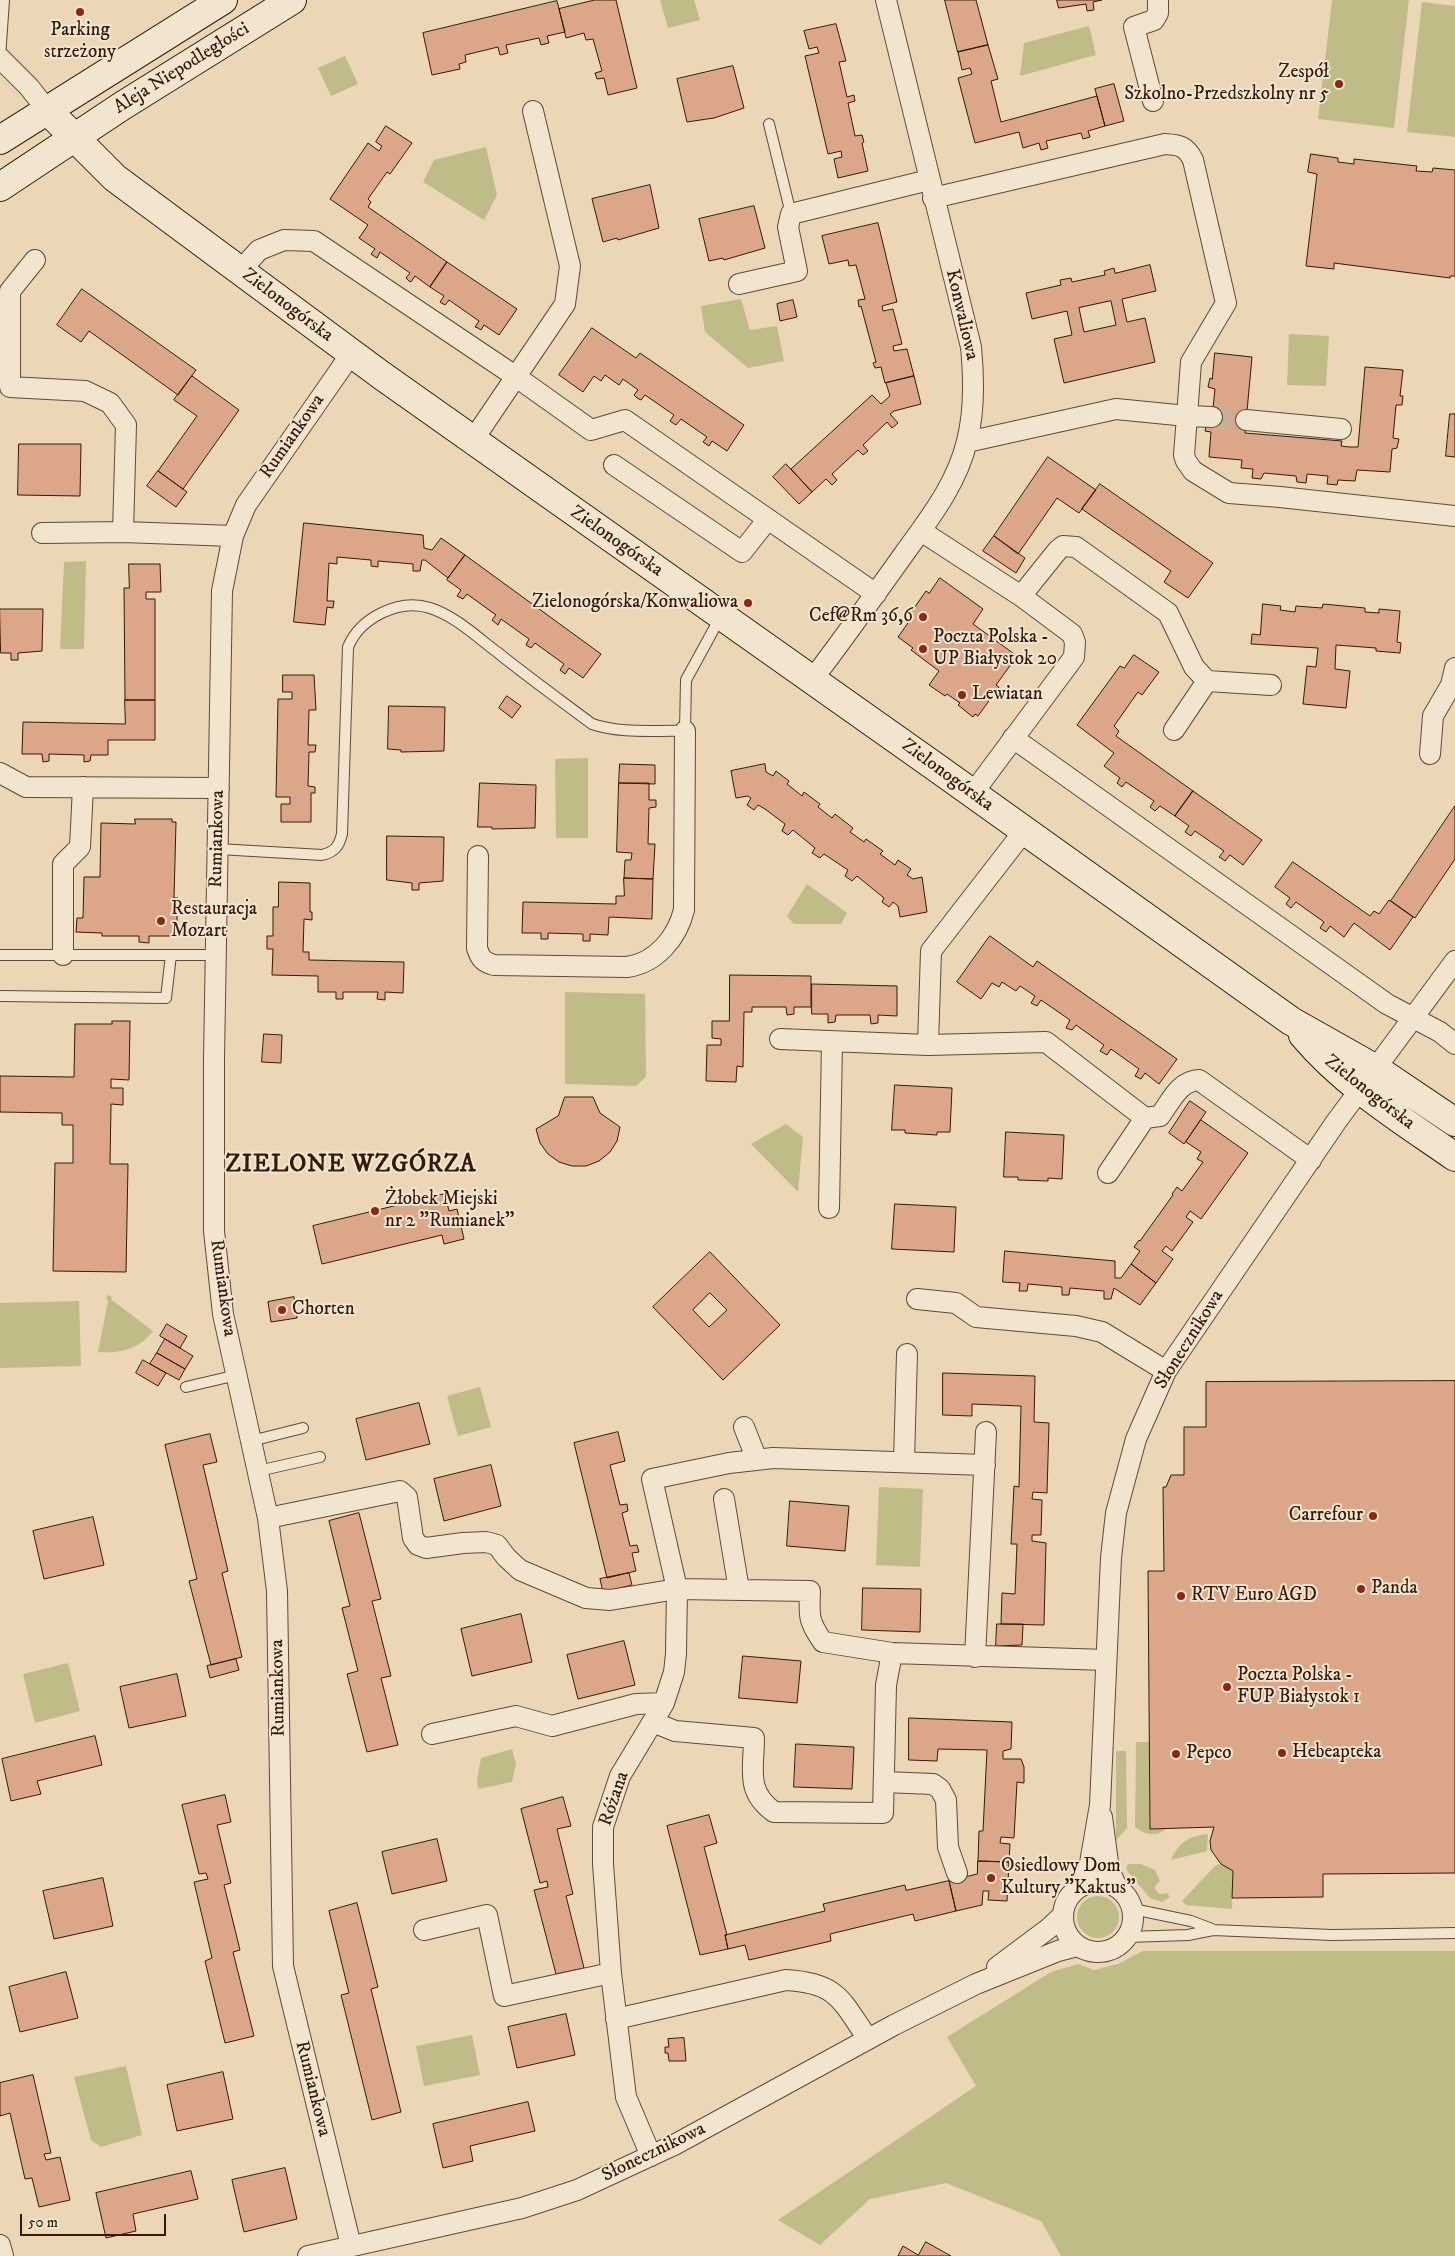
<!DOCTYPE html>
<meta charset="utf-8">
<style>
body{margin:0}
#map{position:relative;width:1455px;height:2256px;overflow:hidden;background:#ebd7b6;font-family:"IM FELL DW Pica",serif}
canvas{display:block}
.scale{position:absolute;left:20px;top:2214px;width:146px;height:22px;box-sizing:border-box;border:2px solid #331a0d;border-top:0;padding-left:6px;font-size:15px;line-height:18px;white-space:nowrap;color:#331a0d;-webkit-text-stroke:4px #f2e5d0;paint-order:stroke}
</style>
<div id="map">
<canvas width="1455" height="2256"></canvas>
<div class="scale">50 m</div>
</div>
<script>
const ctx = document.querySelector('canvas').getContext('2d');
ctx.lineJoin = 'round';
function fill(path, color) { ctx.fillStyle = color; ctx.fill(path, 'evenodd'); }
function strokePath(path, color, width, dash) { ctx.strokeStyle = color; ctx.lineWidth = width; ctx.lineCap = dash ? 'butt' : 'round'; ctx.setLineDash(dash || []); ctx.stroke(path); }
function label(font, color, halo, rows, align = 'center') {
  ctx.font = font + ' "IM FELL DW Pica",serif'; ctx.lineWidth = 4; ctx.setLineDash([]); ctx.textBaseline = 'middle'; ctx.strokeStyle = halo; ctx.fillStyle = color; for (const [text, x, y, turn = 0] of rows) {
    ctx.save(); ctx.translate(x, y); ctx.rotate((+turn || 0) * Math.PI / 180); ctx.textAlign = isNaN(turn) ? turn : align; if (halo) ctx.strokeText(text, 0, 0); ctx.fillText(text, 0, 0); ctx.restore();
  }
}
const green = new Path2D(`
 M660 0H694L700 20 668 28Z
 M1332 0H1409L1394 128 1318 119Z
 M1422 2 1455 6V137L1407 132Z
 M1089 26 1096 55 1020 76 1024 43Z
 M345 56 358 84 331 96 318 68Z
 M486 147 497 195 484 220 423 182 434 160Z
 M741 299 750 330 777 326 784 361 748 368 705 332 701 306Z
 M1289 334 1329 336 1326 386 1287 385Z
 M86 561 84 649H60L64 562Z
 M588 758V838H556L555 759Z
 M807 884 847 913 841 924H794L787 916Z
 M565 992 645 994 646 1077 636 1086 565 1084Z
 M786 1124 803 1137 798 1192 751 1144Z
 M108 1295 111 1296 112 1300 153 1331C140 1349 119 1354 98 1352L108 1301 106 1298Z
 M79 1301 81 1366 0 1368V1303Z
 M480 1387 491 1427 458 1436 447 1396Z
 M879 1487 923 1489 920 1567 876 1565Z
 M68 1663 80 1711 35 1723 23 1674Z
 M1136 1742H1149L1150 1829 1167 1828C1156 1838 1146 1835 1135 1827Z
 M512 1749 516 1764 512 1782 478 1789 477 1780 481 1758Z
 M1116 1751H1126L1127 1828 1116 1840Z
 M1208 1834 1207 1851 1171 1860C1179 1842 1189 1836 1208 1834Z
 M1128 1864H1141L1155 1870 1160 1881 1155 1886 1156 1891 1160 1894 1167 1893 1170 1897 1162 1902 1150 1898 1128 1872 1126 1868Z
 M1221 1864 1233 1871 1232 1909 1186 1905 1182 1901 1216 1865Z
 M1077 1917a21 21 0 1 1 42 0a21 21 0 1 1-42 0Z
 M1143 1951H1455V2256H1061L1041 2221 946 2183 870 2199 820 2245 778 2220 976 2086 947 2037 1051 1972 1078 1964 1094 1970 1118 1964Z
 M472 2035 480 2075 424 2086 416 2046Z
 M126 2066 142 2135 101 2147 91 2140 74 2077Z`);
const building = new Path2D(`
 M595 0H616L637 88 608 95 604 78 597 79 595 73 602 71 593 39 586 40 584 33 566 38 559 9Z
 M945 0H976L988 45 958 52Z
 M1057 0H1102L1093 2 1094 10 1087 11 1086 4 1059 8Z
 M557 1 565 32 547 36 549 43 541 45 539 38 506 45 508 53 500 55 498 47 465 55 466 62 459 64 460 69 432 75 423 33Z
 M836 24 846 61 839 62 847 97 854 95 855 101 848 103 855 136 862 135 864 142 862 143 868 171 838 178 834 159 842 157 841 151 828 154 805 56 819 53 817 47 809 49 804 31Z
 M988 45 998 79 991 81 1001 122 1097 96 1105 126 1088 131 1090 137 1083 139 1081 133 1046 141 1048 148 1041 150 1039 143 1023 148 1019 132 975 143 958 78 972 74 970 68 962 70 958 52Z
 M733 66 744 108 714 118 687 122 677 79Z
 M1114 84 1124 121 1105 126 1095 89Z
 M386 126 412 143 390 174 387 172 368 199 371 202 368 207 447 262 430 287 415 276 411 282 409 281 406 278 410 273 380 252 377 258 371 254 375 249 359 238 368 225 330 199 368 143 379 151 382 146 376 142Z
 M1311 154 1338 158V162L1354 164V159L1417 166 1416 171 1432 172 1433 168 1455 170V276H1450V278L1334 263V269L1306 266 1317 174 1308 172Z
 M650 185 659 228 618 240 617 238 603 242 592 199Z
 M754 206 765 248 724 260 723 258 709 261 699 219Z
 M878 223 897 302 882 306 883 311 893 309 902 344 893 346 894 351 907 349 914 376 885 383 881 367 875 368 873 363 876 362 861 306 859 307 858 300 865 299 856 265 849 266 848 260 829 264 822 236Z
 M447 262 517 309 499 335 484 325 481 330 478 328 475 327 479 321 449 300 445 305 440 302 444 296 430 287Z
 M1150 265 1156 291 1122 299 1127 322 1145 318 1155 362 1064 383 1054 339 1072 335 1067 311 1032 319 1026 293 1061 285 1060 280 1071 278 1072 282 1105 275 1104 271 1114 268 1115 273ZM1111 301 1116 325 1084 332 1079 308Z
 M82 289 196 370 178 395 89 331 81 342 57 325Z
 M793 300 797 317 780 321 777 304Z
 M592 328 636 358 640 353 744 425 727 451 712 441 709 446 703 442 707 437 681 419 676 425 670 421 674 415 645 395 641 400 637 398 634 395 638 390 623 379 619 385 605 375 601 381 594 376 583 392 559 375Z
 M1215 353 1252 357 1245 433 1342 441 1341 446 1349 447H1358L1365 367 1403 370 1400 396H1403L1402 405H1396L1393 438 1399 439 1397 448 1392 449 1390 472 1357 470 1355 481 1338 480 1337 485 1327 484 1328 476 1307 474 1306 483 1297 482 1296 476 1264 473 1261 479 1252 478 1253 469 1241 468 1242 460 1209 457 1211 432 1205 431 1207 421 1212 417 1215 389 1208 387 1210 378 1212 379Z
 M192 376 239 410 183 489 158 471 197 416 174 400Z
 M914 376 921 404 894 411 890 414 898 423 892 428 887 422 863 445 868 451 863 455 858 450 832 474 837 480 832 485 826 479 812 492 791 469 872 395 881 404 890 396 886 383Z
 M1450 414H1455V457L1446 456Z
 M19 444H81L80 496 18 495Z
 M1048 457 1096 490 1079 513 1057 498 1018 554 994 536Z
 M786 464 812 492 799 504 773 477Z
 M158 471 187 492 176 507 147 486Z
 M1100 484 1213 563 1188 598 1164 582 1171 571 1082 509Z
 M304 523 423 535 424 548 432 550 441 538 465 555 448 578 425 560H422L420 571H413V564L378 561V567L371 566V560L337 557V564L329 563 327 601H334L333 608 327 607 325 625 294 622Z
 M994 536 1025 558 1016 573 983 551Z
 M465 555 601 654 583 678 569 668 565 674 560 670 564 664 535 643 531 648 526 645 529 639 501 619 498 625 492 620 496 615 467 594 463 599 457 596 461 590 447 580Z
 M129 564H160L161 592H146V599H155V700H125L124 588H129Z
 M940 578 983 609 973 624 1017 656 996 685 999 687 978 716 975 714 973 717 958 705 960 703 947 694 945 696 929 685 939 671 911 650 913 648 898 637 908 623 905 621 926 591 929 593Z
 M1263 604 1281 606 1280 610 1295 612 1296 606 1322 608 1323 604 1365 608V612L1379 613V609L1400 611 1397 642 1401 643 1400 653 1376 651V648L1336 645 1335 669 1350 671 1346 708 1303 704 1307 666 1316 667 1318 648 1251 644 1252 634 1260 635Z
 M0 609H43L42 651 18 653V660H11V653H1Z
 M1134 655 1159 672 1142 695 1138 692 1114 726 1119 731 1116 736 1193 791 1175 816 1160 806 1155 811 1150 807 1154 801 1126 782 1122 787 1117 783 1120 778 1104 766 1114 753 1077 725 1120 666 1124 668Z
 M283 675H314L316 710H309L308 745H316L315 752H309L308 786 315 787V793H311V822H281V804H290V797H276L278 699H292V692H283Z
 M507 696 521 706 512 718 499 708Z
 M125 700H155V740H108V755H91L90 761 84 762V755L49 754V761L43 762 42 754H22L23 722 125 724Z
 M389 706 445 707 444 751 401 752V750L388 749Z
 M620 764 655 765V784L619 783Z
 M765 764 766 772 773 776 776 771 789 781 787 784 802 796 804 792 820 804 818 807 832 818 835 814 853 828 850 832 864 842 866 839 883 851 880 854 895 865 898 860 911 869 907 875 913 879 922 877 927 912 900 917 898 906 893 902 889 907 882 902 884 898 857 876 852 881 845 876 848 870 824 854 820 858 812 853 815 848 793 830 788 835 782 831 785 824 765 809 758 805 754 810 747 805 751 798 748 796 736 798 731 771Z
 M480 783 536 785 535 828 492 829V827H478Z
 M619 783H649V800H656V807L649 808 648 844H655L653 879 624 878 625 860H631L632 853 617 852Z
 M1193 791 1262 840 1243 865 1230 855 1225 861 1221 858 1219 857 1224 851 1195 831 1191 836 1185 832 1189 826 1175 816Z
 M1455 806V859L1415 918 1391 901Z
 M135 819H172V822H176L174 898H178V909H174V915H177V936H149V943L139 942V936H102V933L76 932 77 918H83L84 877H100L101 823 135 824Z
 M387 836 444 837 443 881 419 883V890H412V883L387 880Z
 M1293 862 1370 916 1374 911 1379 914 1389 900 1413 917 1390 950 1354 923 1344 937 1330 926 1326 932 1320 928 1324 922 1296 902 1291 908 1286 904 1290 898 1275 887Z
 M624 878 653 879 652 919 609 917 608 935 590 934V941H583V934L548 933V939H541V933H522L523 902 616 904V896H624Z
 M279 882 310 883V912H312V920L304 919 303 952H309V960L404 962 403 993 385 992V1000L377 999 378 992H343V999H336V992H318V976L272 975 273 949H267V936H273V907H278Z
 M990 936 1033 967 1037 961 1177 1059 1159 1084 1145 1073 1141 1079 1135 1076 1139 1069 1111 1049 1107 1055 1100 1051 1104 1045 1076 1025 1072 1030 1066 1028 1070 1020 1041 1000 1037 1006 1031 1003 1035 996 1020 986 1016 991 1002 982 999 987 992 983 981 999 957 982Z
 M730 975 811 976V1007H794V1014L787 1015 786 1007H752V1012H744L743 1067 737 1066 736 1082 706 1081 707 1045H721V1039L712 1038V1021H729Z
 M812 984 897 986V1016L878 1015V1023L871 1024 870 1015H836L835 1022 828 1023V1014H812Z
 M112 1021H130L129 1080 111 1079V1088H123V1105L111 1104 110 1164H128L126 1272 53 1271 55 1163H73V1125H62V1113L0 1112V1076L74 1077 75 1024H112Z
 M264 1034 282 1035 281 1063 262 1062Z
 M895 1085 952 1088 950 1132H937V1135L905 1133V1130H892Z
 M565 1097H593L600 1113 620 1127 617 1141 610 1152 599 1161 586 1166H572L559 1162 548 1154 540 1143 536 1129 558 1116Z
 M1190 1101 1206 1112 1184 1144 1169 1133Z
 M1201 1120 1248 1153 1201 1219 1190 1211 1186 1217 1193 1222 1172 1251 1166 1246 1162 1251 1173 1259 1156 1283 1131 1264 1140 1251 1134 1247 1139 1240 1140 1241 1173 1195 1172 1194 1177 1187 1182 1191 1203 1162 1197 1159 1201 1152 1186 1142Z
 M1006 1132 1064 1135 1062 1179 1048 1178V1181L1018 1180V1177H1004Z
 M445 1194 449 1211 457 1209 464 1239 444 1244 442 1235 322 1264 313 1226Z
 M895 1204 956 1207 954 1252 892 1249Z
 M1005 1251 1115 1261V1278H1121L1131 1264 1156 1283 1140 1305 1114 1288 1111 1299H1104V1291L1070 1288 1069 1295H1062V1287L1028 1284 1027 1291H1019L1020 1283 1003 1282Z
 M710 1252 780 1325 723 1380 653 1307ZM710 1293 727 1310 709 1327 693 1310Z
 M294 1297 297 1318 271 1322 268 1302Z
 M167 1324 187 1336 180 1348 160 1336Z
 M165 1339 193 1356 185 1369 157 1353Z
 M157 1353 185 1369 179 1380 150 1364Z
 M143 1360 166 1373 158 1386 136 1373Z
 M943 1373 1035 1376 1034 1422 1049 1423 1047 1493 1033 1492 1032 1499 1042 1500 1041 1535H1032V1541L1046 1543 1044 1625 1001 1624 1002 1593 1015 1594 1017 1544H1011L1014 1486 1019 1487 1021 1406 972 1404V1416L943 1415Z
 M1455 1381V1873L1323 1874V1897L1232 1898 1233 1871 1221 1864 1211 1850 1210 1841 1214 1827 1150 1829 1148 1571H1164L1163 1487H1166L1171 1475H1184V1427H1206V1382Z
 M419 1403 430 1444 366 1460 356 1419Z
 M618 1432 625 1461 610 1465 620 1505 627 1504 628 1511 622 1513 630 1546 637 1545 639 1552 632 1553 636 1571 607 1578 574 1443Z
 M210 1434 217 1462 203 1465 228 1571 222 1573 242 1657 211 1665 189 1581 197 1579 165 1445Z
 M491 1465 501 1506 444 1521 434 1479Z
 M790 1501 849 1506 845 1551 787 1546Z
 M359 1513 381 1599 372 1601 391 1676 381 1678 398 1745 367 1752 347 1674 358 1671 342 1608 350 1606 329 1521Z
 M93 1517 104 1565 44 1579 33 1531Z
 M629 1573 632 1585 603 1592 600 1579Z
 M863 1588 921 1589 920 1632 862 1630Z
 M521 1614 532 1662 472 1676 461 1629Z
 M997 1624H1023L1022 1645 996 1646Z
 M624 1641 635 1685 578 1699 567 1655Z
 M743 1656 801 1661 797 1703 739 1698Z
 M236 1659 239 1670 210 1678 207 1666Z
 M177 1674 186 1716 129 1728 120 1687Z
 M909 1718 1012 1722 1011 1749 1003 1751V1759H1021L1024 1767V1783L1017 1782 1014 1838 1001 1837 1000 1843 1010 1844 1009 1862 978 1861 979 1831H983L987 1750 938 1749 937 1761 909 1760Z
 M95 1736 102 1765 37 1781 41 1794 11 1801 2 1759Z
 M796 1744 854 1747 852 1789 794 1787Z
 M225 1795 231 1822 217 1825 231 1883 224 1885 240 1950 233 1952 254 2036 225 2043 205 1961 212 1958 194 1882 208 1879 206 1873 199 1874 182 1805Z
 M563 1797 571 1826 557 1829 573 1894 566 1896 584 1968 556 1974 534 1890 548 1887 547 1881 540 1883 521 1809Z
 M709 1815 717 1843 704 1847 727 1935H725L728 1949 700 1955 667 1826Z
 M437 1839 447 1881 392 1894 382 1852Z
 M978 1861 1009 1862 1007 1901 988 1900 989 1891H983L982 1905 956 1911 949 1881 977 1874Z
 M103 1878 113 1926 54 1939 43 1891Z
 M949 1881 956 1911 915 1921 913 1914 830 1934 831 1941 749 1960 745 1945 728 1949 725 1935 825 1911 823 1904 905 1885 906 1890Z
 M357 1903 378 1987 371 1989 401 2112 372 2120 341 1995 349 1993 329 1911Z
 M66 1972 78 2018 20 2032 9 1987Z
 M566 2014 575 2055 517 2068 508 2027Z
 M684 2038 686 2061H669L668 2053H665V2047H669L668 2039Z
 M223 2072 233 2119 177 2131 167 2085Z
 M33 2075 51 2153 44 2154 46 2160 60 2157 70 2200 39 2207 32 2178 25 2179 10 2113 0 2116V2083Z
 M528 2102 535 2131 470 2146 473 2161 443 2168 433 2124Z
 M285 2168 297 2219 244 2232 232 2180Z
 M191 2171 198 2199 133 2214 136 2231 106 2238 96 2193Z
 M926 2242 951 2256H898L903 2246 918 2255Z`);
const streetTunnel = new Path2D(`
 M1212 417 1246 420`);
const lane = new Path2D(`
 M0 58 4 0
 M769 124 791 214
 M218 849 322 855C335 852 339 846 342 834L348 647C360 618 399 598 430 608 455 616 477 637 497 652 528 677 560 700 592 724 622 734 654 730 685 731L686 680 721 616
 M0 955H215
 M0 996 166 998 171 955
 M186 1387 237 1375
 M251 1441 303 1428
 M258 1471 320 1457
 M1133 1909 1191 1921 1212 1929
 M1127 1937 1188 1935 1213 1930 1332 1935 1455 1933`);
const street = new Path2D(`
 M0 58 29 87 47 110
 M1153 101 1134 27 1154 20 1158 13V0
 M933 198 1165 144C1180 145 1186 146 1193 160L1226 303 1191 362 1187 416 1116 409 967 442
 M240 271 259 250 284 240 314 241 515 376 591 430 625 420 876 594
 M739 284 797 271 788 227 791 214 929 180
 M0 331H10V387L85 391 110 403 126 425 123 532 233 536
 M10 331V291L35 260
 M1212 417 1187 416 1184 455 1186 461 1193 471 1229 493 1280 497 1455 516
 M1246 420 1341 429
 M473 440 565 304 570 266 533 111
 M614 465 742 552 768 519
 M921 531 1021 596
 M42 533 123 532
 M812 680C844 638 874 596 904 554 929 519 957 484 967 441 975 410 974 378 971 347L886 0
 M1174 730 1207 681 1271 685
 M1013 738 1387 1004 1440 1032 1455 1044
 M1430 754 1433 716 1451 685 1455 668
 M0 773 26 787 219 788
 M973 793 1074 657 1075 642 1072 634 1021 596 1058 550 1063 546 1076 547 1168 613 1194 667 1207 681
 M478 856 477 948C480 958 483 962 494 965L627 967C656 963 677 938 684 910L685 731
 M63 955V864L80 847 83 787
 M780 1039 928 1045 931 951 1024 831
 M928 1045 1046 1042 1145 1118 1160 1116C1171 1101 1179 1081 1199 1080L1311 1160
 M1108 1173 1145 1118
 M829 1208 832 1043
 M917 1299 956 1303 976 1317 1076 1326 1102 1332 1166 1371
 M744 1427 757 1460
 M904 1461 907 1354
 M724 1499 739 1590
 M268 1518 400 1491 407 1497 413 1538 418 1545 426 1548 463 1543 486 1542 497 1545 506 1557 520 1570 586 1598 610 1600 677 1589 810 1591C809 1616 808 1621 823 1642L892 1653 1106 1660
 M975 1657 986 1432
 M653 1722 675 1731 754 1738C754 1769 745 1791 774 1812L883 1813 886 1685 892 1653
 M432 1734 516 1716 552 1726 636 1704 664 1703
 M884 1782 933 1784 940 1789 946 1800 948 1847 957 1873
 M1102 1817 1109 1870 1117 1887
 M1063 1917a35 35 0 1 1 70 0a35 35 0 1 1-70 0Z
 M1083 1885 1090 1863 1100 1805 1111 1558 1116 1513 1136 1439 1166 1371 1336 1122 1455 961
 M424 1930 487 1915 504 1996 611 1973
 M997 1967 1048 1929 1062 1916
 M616 2019 786 1980C838 1983 841 2000 868 2039
 M651 2156 626 2097 611 1973 603 1864V1827L620 1776 664 1703 674 1672 676 1654 677 1589 652 1479 729 1463 773 1458 985 1465
 M0 2245 3 2256
 M351 2246 283 1966 277 1591 268 1518 223 1314 214 1231V1059L222 591 233 536 246 505 351 354
 M308 2256 522 2208 577 2190 674 2145 894 2025 976 1984 1058 1951 1077 1946`);
const secondary = new Path2D(`
 M47 110 115 178 381 375 937 768 1291 1021 1376 1069 1455 1122
 M0 140 223 0
 M0 187 122 106 292 0
 M1303 1035C1345 1085 1402 1120 1455 1157`);
const markers = [
 [80,12,5,"#8f2418"],
 [1339,84,5,"#8f2418"],
 [748,603,5,"#8f2418"],
 [923,617,5,"#8f2418"],
 [923,649,5,"#8f2418"],
 [962,695,5,"#8f2418"],
 [161,921,5,"#8f2418"],
 [375,1211,5,"#8f2418"],
 [282,1310,5,"#8f2418"],
 [1373,1516,5,"#8f2418"],
 [1361,1589,5,"#8f2418"],
 [1181,1596,5,"#8f2418"],
 [1227,1687,5,"#8f2418"],
 [1282,1753,5,"#8f2418"],
 [1176,1754,5,"#8f2418"],
 [991,1878,5,"#8f2418"]
];
const poiNames = [
 ["Parking",80,31,"center"],
 ["strzeżony",80,53,"center"],
 ["Zespół",1329,73,"right"],
 ["Szkolno-Przedszkolny nr 5",1329,95,"right"],
 ["Zielonogórska/Konwaliowa",738,603,"right"],
 ["Cef@Rm 36,6",913,617,"right"],
 ["Poczta Polska -",933,638],
 ["UP Białystok 20",933,660],
 ["Lewiatan",972,695],
 ["Restauracja",171,910],
 ["Mozart",171,932],
 ["Żłobek Miejski",385,1200],
 ["nr 2 \"Rumianek\"",385,1222],
 ["Chorten",292,1310],
 ["Carrefour",1363,1516,"right"],
 ["Panda",1371,1589],
 ["RTV Euro AGD",1191,1596],
 ["Poczta Polska -",1237,1676],
 ["FUP Białystok 1",1237,1698],
 ["Hebeapteka",1292,1753],
 ["Pepco",1186,1754],
 ["Osiedlowy Dom",1001,1867],
 ["Kultury \"Kaktus\"",1001,1889]
];
const streetNames = [
 ["Aleja Niepodległości",182,69,-32],
 ["Zielonogórska",287,306,37],
 ["Konwaliowa",961,315,77],
 ["Rumiankowa",293,437,-55],
 ["Zielonogórska",616,542,35],
 ["Zielonogórska",947,776,36],
 ["Rumiankowa",218,839,-89],
 ["Zielonogórska",1369,1093,38],
 ["Rumiankowa",222,1288,82],
 ["Słonecznikowa",1190,1340,-58],
 ["Rumiankowa",279,1688,-91],
 ["Różana",615,1799,-71],
 ["Rumiankowa",312,2089,76],
 ["Słonecznikowa",654,2153,-26]
];
const districtNames = [
 ["ZIELONE WZGÓRZA",351,1166]
];
fill(green, '#bfbc88');
fill(building, '#dba788');
strokePath(building, '#331a0d', 1);
strokePath(streetTunnel, '#c6b194', 20, [20, 10]);
strokePath(lane, '#614937', 12);
strokePath(street, '#614937', 22);
strokePath(secondary, '#331a0d', 30);
strokePath(lane, '#f2e5d0', 10);
strokePath(street, '#f2e5d0', 20);
strokePath(secondary, '#f2e5d0', 28);
for (const [x, y, r, color] of markers) { const dot = new Path2D(); dot.arc(x, y, r, 0, 2 * Math.PI); ctx.fillStyle = color; ctx.fill(dot); strokePath(dot, '#f2e5d0', 2); }
label('19px', '#331a0d', '#f2e5d0', poiNames, 'left');
label('19px', '#331a0d', '#f2e5d0', streetNames);
ctx.letterSpacing = '1px';
label('bold 24px', '#331a0d', '#f2e5d0', districtNames);
ctx.letterSpacing = '0px';
</script>
